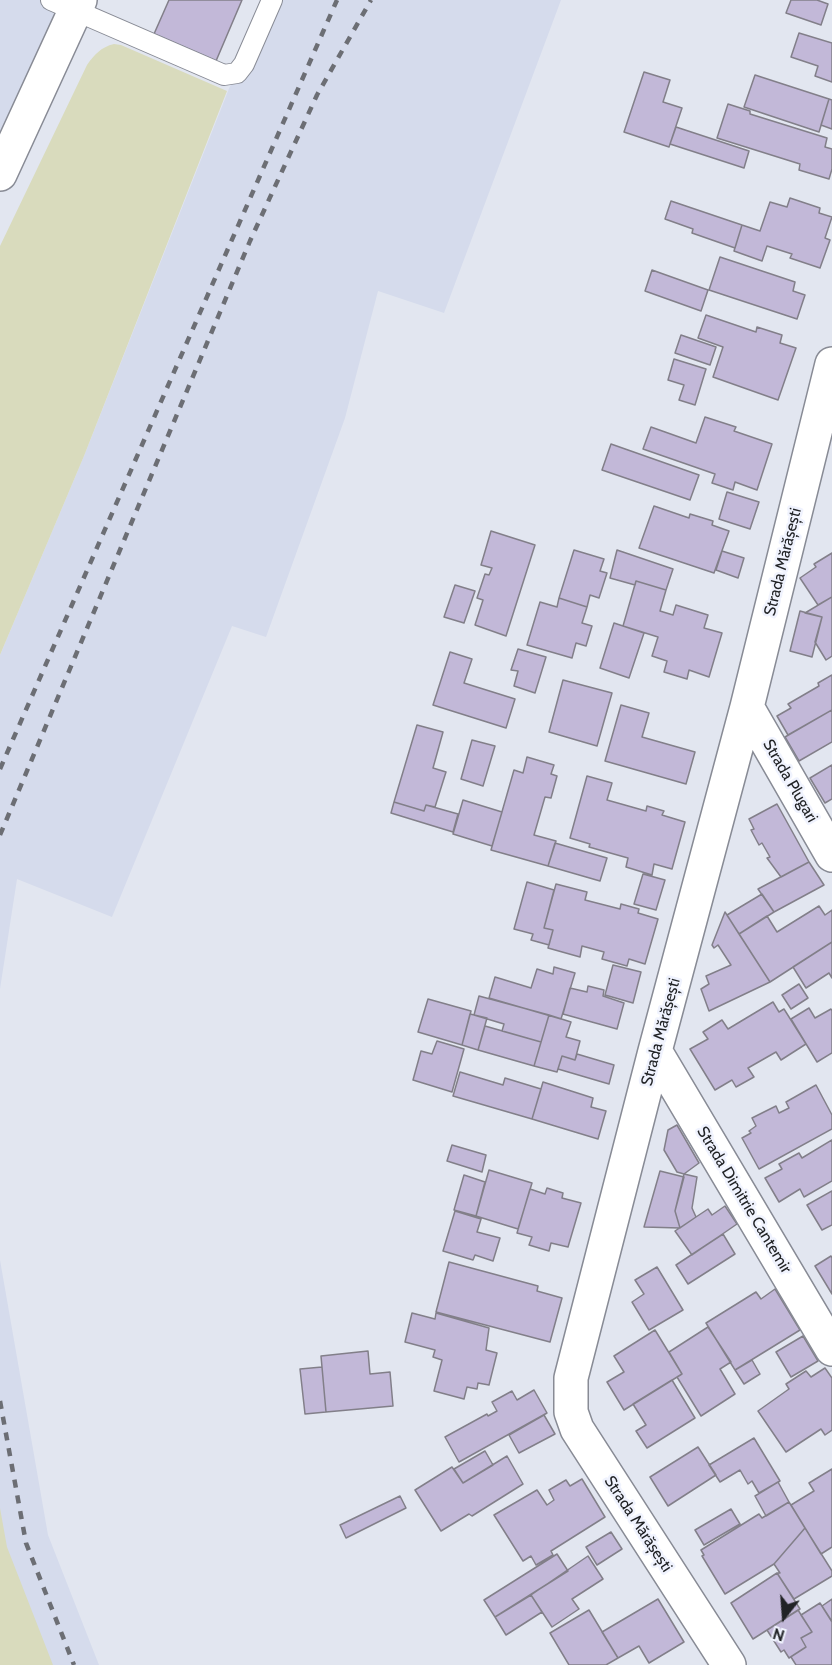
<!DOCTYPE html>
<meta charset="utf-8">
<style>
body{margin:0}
#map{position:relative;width:832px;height:1665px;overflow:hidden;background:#e2e6f0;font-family:Cabin,sans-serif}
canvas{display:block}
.north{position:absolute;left:754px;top:1587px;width:60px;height:60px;-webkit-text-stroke:4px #f0f3fe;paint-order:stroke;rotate:197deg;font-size:16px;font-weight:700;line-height:24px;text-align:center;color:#212326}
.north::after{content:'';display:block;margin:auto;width:21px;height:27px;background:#212326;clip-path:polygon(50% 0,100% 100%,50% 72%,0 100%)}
</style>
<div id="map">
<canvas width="832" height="1665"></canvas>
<div class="north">N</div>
</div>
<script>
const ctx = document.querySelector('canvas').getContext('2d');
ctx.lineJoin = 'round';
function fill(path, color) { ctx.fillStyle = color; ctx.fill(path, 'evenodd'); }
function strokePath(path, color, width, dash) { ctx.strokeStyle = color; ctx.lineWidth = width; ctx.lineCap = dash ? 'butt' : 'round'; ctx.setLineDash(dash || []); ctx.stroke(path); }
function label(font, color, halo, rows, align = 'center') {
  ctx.font = font + ' Cabin,sans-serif'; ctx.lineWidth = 5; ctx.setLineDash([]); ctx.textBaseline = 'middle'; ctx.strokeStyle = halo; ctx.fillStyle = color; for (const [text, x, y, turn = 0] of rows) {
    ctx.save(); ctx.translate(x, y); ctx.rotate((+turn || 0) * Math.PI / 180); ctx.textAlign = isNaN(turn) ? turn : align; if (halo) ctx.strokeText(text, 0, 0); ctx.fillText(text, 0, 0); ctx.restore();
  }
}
const built = new Path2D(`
 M0 0H79L0 168Z
 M264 0H561L444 313 378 291 345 418 266 637 232 626 112 917 17 879 0 989V655L84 456Z
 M0 1260 48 1535 99 1665H0Z`);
const green = new Path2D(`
 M114 44 121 45 227 91 84 456 0 655V246L87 65C94 55 101 47 114 44Z
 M0 1508 7 1547 53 1665H0Z`);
const building = new Path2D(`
 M169 0H242L216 61 154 34Z
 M791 0H817L828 4 821 25 786 13Z
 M799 33 832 43V82L815 76 818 66 791 57Z
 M644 72 670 80 663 102 682 108 669 147 624 132Z
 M755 75 829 99 819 132 744 107Z
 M829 99 832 100V129L821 125Z
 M728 104 750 111V114L827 138 825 147 832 149V169L829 179 799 170 800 164 717 138Z
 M676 127 749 151 744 168 670 144Z
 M790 198 820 208 819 213 832 217 825 238 830 240 820 268 790 258 792 254 767 246 762 261 734 251 742 225 760 231 770 202 787 207Z
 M671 201 742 225 735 248 692 233 693 229 665 219Z
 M720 257 795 282 793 291 805 295 797 319 709 290Z
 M652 270 708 290 701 311 645 291Z
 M706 315 756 332 757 327 782 335 780 343 796 348 778 400 713 377 723 347 698 338Z
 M681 335 716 347 710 365 675 353Z
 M674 359 706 369 695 405 679 400 684 385 668 380Z
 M705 417 736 427 734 431 772 444 757 490 735 482 733 490 712 483 715 474 643 449 651 427 696 443Z
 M611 444 699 475 690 500 602 470Z
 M727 492 759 502 750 529 719 519Z
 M654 506 689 518 690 514 713 521 712 525 729 531 714 573 639 548Z
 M491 531 535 545 506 636 475 625 483 600 477 598 485 574 489 575 492 568 481 565Z
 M574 550 604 559 600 571 607 573 599 598 590 595 587 607 559 598Z
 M617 550 673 569 666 590 636 581 635 585 610 578Z
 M722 551 744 558 738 578 716 570Z
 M832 553V597L818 605 800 578 816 567 814 564Z
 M636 581 666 590 660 611 673 615 676 605 708 615 704 628 722 633 709 677 689 670 687 679 664 672 667 661 652 656 658 637 623 626Z
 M455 585 475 591 464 623 444 617Z
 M832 597V656L826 660 815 642 822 617 805 613Z
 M559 598 587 607 582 623 592 626 586 646 576 643 572 658 527 645 540 602 557 607Z
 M800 611 822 617 812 657 790 651Z
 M614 623 644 633 629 678 600 668Z
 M518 649 546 657 535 693 514 686 518 671 511 670Z
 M450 652 472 659 464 683 515 699 506 728 433 705Z
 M832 675V710L788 735 777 716 791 708 788 704 819 686 818 683Z
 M563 680 612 693 597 746 549 732Z
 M621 705 649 713 642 737 695 752 686 784 605 761Z
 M832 710V742L799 761 785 737Z
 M417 725 443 732 433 768 446 772 435 807 426 805 424 811 394 802Z
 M472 740 495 746 483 786 461 779Z
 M527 757 554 765 551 774 557 776 551 798 545 797 534 835 556 841 548 866 491 850 514 770 523 773Z
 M832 765V799L825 803 810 778Z
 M587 776 612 783 607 800 646 811 647 806 664 811 662 815 685 822 672 869 654 864 652 875 626 867 628 858 589 847 590 844 570 838Z
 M463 800 502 812 492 846 453 834Z
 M394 802 424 811 426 805 458 814 453 832 391 813Z
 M777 804 809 862 781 877 767 858 770 857 762 843 759 845 751 830 754 829 749 819Z
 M555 843 607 858 600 881 548 866Z
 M809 862 824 885 774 912 758 889Z
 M643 874 665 880 656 910 634 904Z
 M527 882 554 890 544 928 553 930 549 945 531 940 533 934 514 929Z
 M556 884 587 892 585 900 620 909 621 904 639 909 638 913 658 919 645 964 629 959 627 966 602 959 604 952 582 946 580 957 548 948 553 930 544 928Z
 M762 894 774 912 739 934 727 915Z
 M819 906 825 915 832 910V942L770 982 739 934 767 916 777 932Z
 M725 912 770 982 709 1011 701 989 709 984 706 976 731 965 718 945 714 948 712 945Z
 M832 942V978L829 973 806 988 793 967Z
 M613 965 641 972 633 1003 605 995Z
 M554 967 575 973 561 1019 489 998 495 977 531 988 537 969 553 974Z
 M799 984 808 998 791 1009 782 995Z
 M588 986 604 990 603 996 624 1003 617 1029 563 1014 570 988 587 992Z
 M479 996 549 1015 541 1042 502 1031 504 1024 474 1015Z
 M428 999 471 1011 462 1045 418 1032Z
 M773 1002 779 1012 784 1009 806 1044 781 1060 776 1052 748 1068 754 1077 736 1087 732 1080 715 1090 690 1049 708 1039 703 1032 722 1020 728 1029Z
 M809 1008 815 1018 831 1009 832 1011V1053L817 1062 791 1019Z
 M470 1014 487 1018 478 1050 462 1045Z
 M549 1015 571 1022 566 1037 580 1041 575 1060 562 1056 557 1072 534 1066Z
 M485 1026 541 1042 534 1066 478 1050Z
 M437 1041 464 1049 452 1092 413 1080 421 1051 432 1054Z
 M577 1054 614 1065 609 1084 558 1069 562 1056 575 1060Z
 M460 1072 503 1085 505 1078 541 1089 532 1119 453 1096Z
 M543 1082 593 1098 591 1107 606 1111 598 1139 532 1119Z
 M816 1085 832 1115V1129L759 1169 742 1138 751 1133 749 1131 756 1126 752 1118 776 1106 779 1113 789 1108 786 1102Z
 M677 1125 699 1163 684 1174 677 1172 664 1150 668 1130Z
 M832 1140V1181L804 1197 800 1189 779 1202 765 1178 782 1169 779 1164 799 1153 802 1158Z
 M452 1145 486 1155 482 1172 447 1161Z
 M489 1170 532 1183 518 1229 476 1216Z
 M660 1171 684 1177 675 1211 680 1228 644 1227Z
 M684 1174 697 1177 692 1208 696 1217 680 1228 675 1211Z
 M464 1175 485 1182 476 1216 454 1210Z
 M547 1188 563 1193 562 1198 581 1203 568 1247 551 1243 549 1251 529 1245 532 1237 517 1233 530 1189 545 1194Z
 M832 1191V1225L822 1230 807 1205Z
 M725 1206 737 1224 692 1255 675 1231 708 1209 712 1215Z
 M455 1211 481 1219 477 1232 500 1238 493 1261 475 1255 473 1260 443 1251Z
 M723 1234 735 1254 688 1284 676 1265Z
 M831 1256 832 1258V1294L815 1266Z
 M449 1262 538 1286 537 1291 562 1298 550 1342 436 1312Z
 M657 1267 683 1310 649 1330 632 1302 644 1294 635 1280Z
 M775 1289 800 1330 735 1370 706 1323 756 1292 761 1299Z
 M412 1313 435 1319 436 1313 489 1328 486 1350 497 1353 489 1385 478 1383 477 1389 467 1387 464 1399 434 1391 442 1360 433 1357 435 1350 405 1342Z
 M708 1327 731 1362 720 1369 735 1394 701 1416 677 1377 682 1374 669 1352Z
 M655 1330 682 1374 624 1410 607 1382 624 1372 614 1356Z
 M803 1336 818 1361 791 1377 776 1352Z
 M368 1351 370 1374 390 1372 393 1406 326 1412 321 1356Z
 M752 1360 760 1374 744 1384 735 1370Z
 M322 1367 326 1412 305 1414 300 1369Z
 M825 1368 832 1378V1430L825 1435 821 1429 786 1452 758 1411 789 1389 786 1384 806 1371 811 1377Z
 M672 1380 695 1418 647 1448 636 1431 646 1425 633 1404Z
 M534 1390 547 1413 459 1462 445 1437 487 1414 488 1416 497 1411 492 1402 512 1391 517 1400Z
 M544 1415 555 1434 519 1453 509 1435Z
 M754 1438 780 1481 759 1493 752 1481 748 1484 740 1470 720 1482 709 1465Z
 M698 1447 716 1475 668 1506 650 1477Z
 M485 1451 493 1465 463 1483 454 1469Z
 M507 1456 523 1484 472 1516 469 1514 441 1531 415 1490 452 1467 463 1483Z
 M832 1469V1547L821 1554 791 1505 814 1491 809 1483Z
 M582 1479 605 1517 551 1551 553 1555 536 1565 531 1556 523 1561 494 1515 537 1490 547 1505 554 1500 549 1490 566 1480 570 1486Z
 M778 1482 789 1502 766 1516 755 1496Z
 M400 1496 406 1508 346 1538 340 1525Z
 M789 1502 805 1528 774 1564 725 1594 702 1556 704 1555 701 1550 759 1514 762 1518Z
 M731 1509 740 1524 704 1545 695 1530Z
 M805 1528 832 1571V1576L794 1599 777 1573H780L774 1564Z
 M611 1532 622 1549 597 1565 586 1547Z
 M557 1554 568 1571 495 1617 484 1600Z
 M588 1556 603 1579 572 1599 579 1609 552 1627 531 1595Z
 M777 1573 800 1609 753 1639 731 1603Z
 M531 1595 542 1612 506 1635 495 1617Z
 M658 1599 684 1642 649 1663 639 1646 618 1658 602 1632Z
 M832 1599V1620H831L822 1606Z
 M820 1603 832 1622V1665H796L791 1657 806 1647 801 1638 812 1632 801 1615Z
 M589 1610 618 1658 606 1665H569L550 1633Z
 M798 1610 812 1632 801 1638 806 1647 789 1658 784 1650 781 1652 767 1630Z`);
const lane = new Path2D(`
 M51 0 224 75 237 73 244 64 272 0`);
const street = new Path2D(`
 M747 707 832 855
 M655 1051 832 1349
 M729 1665 577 1429 571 1412V1378L655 1051 747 707 832 364`);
const primary = new Path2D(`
 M0 174 80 0`);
const rail = new Path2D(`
 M0 769 337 0
 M0 835 250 241 317 95 371 0
 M0 1401 26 1543 74 1665`);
const streetNames = [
 ["Strada Mărășești",783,562,-76],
 ["Strada Plugari",790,781,60],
 ["Strada Mărășești",661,1032,-75],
 ["Strada Dimitrie Cantemir",744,1200,59],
 ["Strada Mărășești",638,1524,57]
];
fill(built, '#d5dbec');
fill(green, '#d9dbbd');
fill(building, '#c2b8d8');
strokePath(building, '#827f89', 1.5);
strokePath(lane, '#888b95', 22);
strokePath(street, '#888b95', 36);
strokePath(primary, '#888b95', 36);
strokePath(lane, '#fff', 20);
strokePath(street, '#fff', 33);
strokePath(primary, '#fff', 33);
strokePath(rail, '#6c6e74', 4.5, [8, 8]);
label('16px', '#212326', '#f0f3fe', streetNames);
</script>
